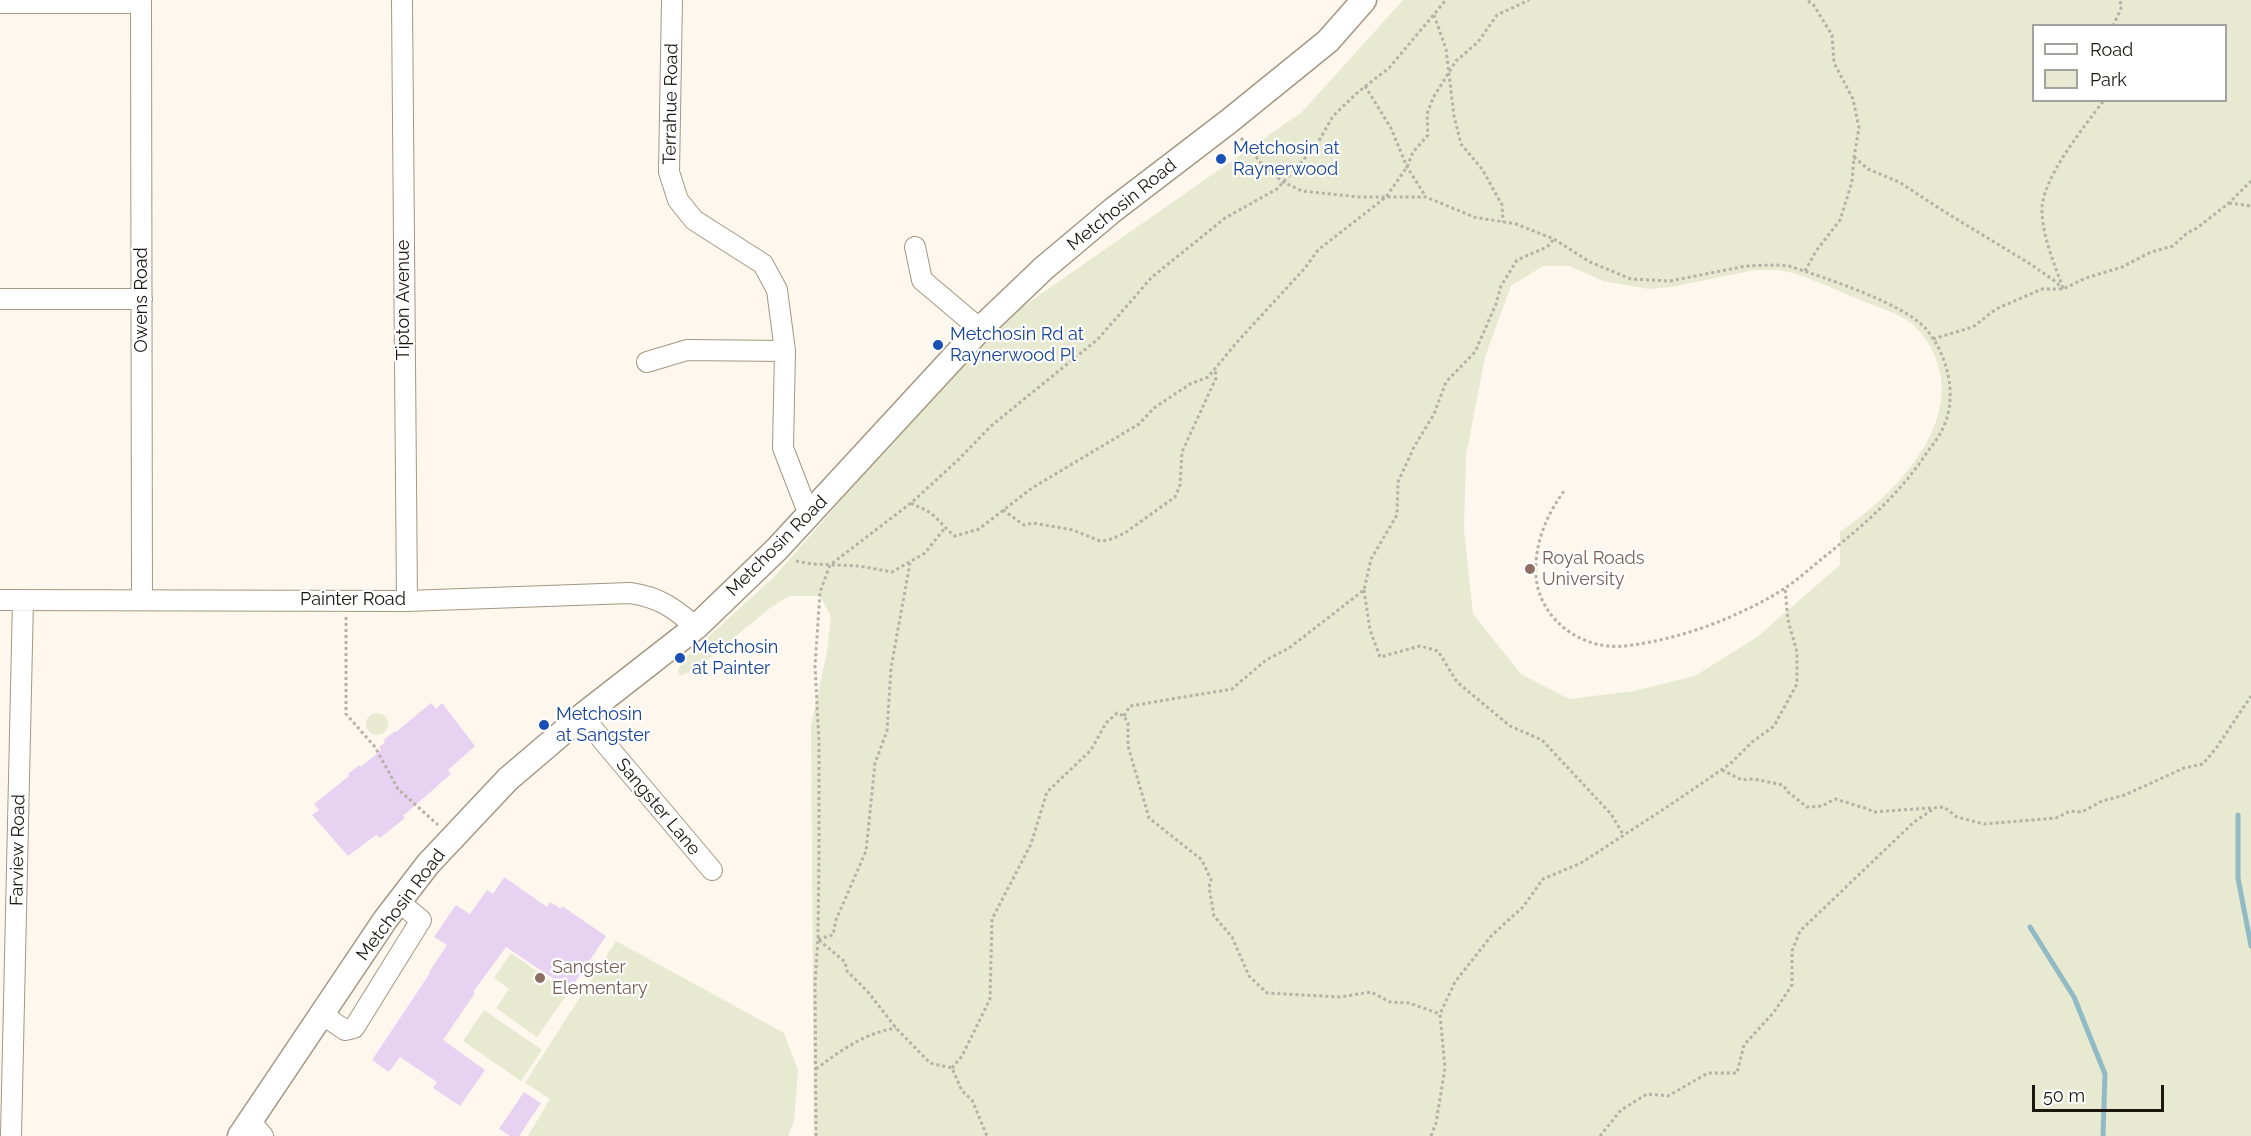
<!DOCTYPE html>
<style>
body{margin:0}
#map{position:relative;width:2251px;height:1136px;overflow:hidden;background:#fef7ee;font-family:Raleway,sans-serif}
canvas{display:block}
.legend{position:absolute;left:2032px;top:24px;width:195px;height:78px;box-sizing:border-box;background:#fff;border:2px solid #a4a29f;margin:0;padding:8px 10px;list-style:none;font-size:18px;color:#1b160e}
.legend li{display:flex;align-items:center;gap:12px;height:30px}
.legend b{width:30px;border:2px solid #a4a29f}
.scale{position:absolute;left:2032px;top:1085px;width:132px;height:27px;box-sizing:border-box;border:3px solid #1b160e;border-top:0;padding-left:8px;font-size:18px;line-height:21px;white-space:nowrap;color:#1b160e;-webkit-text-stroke:4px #fff;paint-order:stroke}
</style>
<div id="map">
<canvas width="2251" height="1136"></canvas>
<ul class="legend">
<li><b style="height:8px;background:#fff"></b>Road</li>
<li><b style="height:16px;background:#e7e9d1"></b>Park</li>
</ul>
<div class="scale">50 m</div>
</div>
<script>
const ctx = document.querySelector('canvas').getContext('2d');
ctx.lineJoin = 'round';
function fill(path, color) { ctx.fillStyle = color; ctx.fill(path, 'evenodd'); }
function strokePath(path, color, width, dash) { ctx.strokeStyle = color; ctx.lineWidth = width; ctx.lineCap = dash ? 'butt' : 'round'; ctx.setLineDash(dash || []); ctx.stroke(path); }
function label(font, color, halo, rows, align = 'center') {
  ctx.font = font + ' Raleway,sans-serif'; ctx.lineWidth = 4.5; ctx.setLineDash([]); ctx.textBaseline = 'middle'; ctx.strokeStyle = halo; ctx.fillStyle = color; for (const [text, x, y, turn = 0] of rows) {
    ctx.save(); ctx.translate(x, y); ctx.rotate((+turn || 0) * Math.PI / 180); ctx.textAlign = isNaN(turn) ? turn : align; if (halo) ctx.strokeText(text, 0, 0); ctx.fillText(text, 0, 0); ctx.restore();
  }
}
const green = new Path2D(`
 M1403 0H2251V1136H814L811 725 827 652 831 616 820 596H789L770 608 695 670 680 676 678 670 683 660 775 576 856 483 1005 319 1302 112ZM2034 26H2226V100H2034ZM1543 266H1569L1603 281 1649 289 1671 287 1755 270H1778L1793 273C1817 281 1841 292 1865 302 1881 308 1897 313 1911 323 1924 334 1933 349 1938 365 1958 431 1891 497 1840 532V565L1757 637 1695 676 1634 691 1569 699 1521 674 1473 614 1464 529 1466 456 1485 357 1511 286Z
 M366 724a11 11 0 1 1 22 0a11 11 0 1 1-22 0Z
 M616 941 784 1033 798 1070 794 1122 788 1136H528L550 1099 525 1083Z
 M511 953 568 993 537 1037 496 1008 509 989 494 978Z
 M484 1010 542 1050 521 1081 463 1041Z`);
const stream = new Path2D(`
 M2238 815V878L2251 946
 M2030 927 2074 997 2105 1074 2103 1136`);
const building = new Path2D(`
 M431 703 436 709 442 703 475 746 448 770 451 774 403 816 405 818 380 838 376 835 348 856 312 815 319 810 314 804 349 776 348 774 359 765 361 767 381 750 379 747 385 742 384 740 395 731 396 732Z
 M504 877 547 907 550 902 561 909 562 906 606 936 570 990 506 947 473 992 475 993 443 1040 485 1070 460 1106 433 1088 437 1082 400 1057 389 1072 372 1060 430 973 429 972 447 945 434 937 456 905 470 914 487 890 493 894Z
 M524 1092 541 1103 519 1136H510L499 1129Z`);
const path = new Path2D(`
 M1434 15 1446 49 1454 116 1461 144 1482 169 1502 205 1503 222
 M2113 26 2122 6 2119 0
 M1365 86 1391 128 1407 167 1426 197
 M1241 138 1261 163 1283 182 1302 191 1359 197H1426L1474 217 1516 224 1554 239 1590 262 1631 279 1670 281 1746 266 1775 265 1789 266C1825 278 1904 303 1927 330 1948 356 1958 397 1943 428 1940 436 1933 444 1928 451 1900 494 1864 525 1824 557 1808 570 1792 585 1774 595 1729 621 1676 640 1625 646 1576 651 1531 612 1536 562 1538 535 1549 512 1564 491
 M1854 157 1868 169 1899 182 1945 212 2032 265 2056 282 2063 289
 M2229 203 2251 206
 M1805 271 1816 251 1840 220 1852 182 1854 157 1859 128 1853 99 1834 63 1832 35 1813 4 1806 0
 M2063 288C2054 263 2043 238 2042 212 2040 180 2085 126 2104 100
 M1933 339 1973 327 1996 309 2042 289H2063L2086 278 2122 267 2151 252 2173 246 2187 233 2197 228 2229 203 2251 181
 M911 503C917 507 923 508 929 512 937 517 945 529 955 536L979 529 1032 488 1139 424 1154 408 1190 384 1208 377 1238 341 1305 268 1318 250 1386 197 1407 167 1413 152 1428 135 1427 114 1433 98 1456 61 1478 42 1497 15 1529 0
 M1003 510 1024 525 1033 523 1073 530 1100 541 1109 540 1125 533 1175 497 1180 485 1182 452 1216 378 1215 369
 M796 561 812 564 859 566 892 572 925 553 944 529
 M1364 590 1370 630 1380 657 1420 646 1438 651 1457 682 1510 726 1542 740 1611 814 1623 834
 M346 617V714L375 747 398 789 438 825
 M1124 716 1130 706 1232 689 1266 660 1289 648 1364 590 1371 559 1397 515 1398 482 1414 447 1434 414 1446 382 1475 352 1496 304 1501 286 1517 260 1547 247 1554 239
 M1722 770 1742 780 1754 779 1783 785 1788 792 1807 807 1822 806 1835 799 1868 809 1873 812 1944 807 1957 817 1984 824 2056 818 2070 811 2082 812 2102 801 2125 795 2184 768 2203 764 2217 747 2251 696
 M818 939 833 935 836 920 866 851 875 763 887 731 891 668 910 563
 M819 940 845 962 847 971 868 992 896 1028 930 1063 952 1068 962 1091 972 1100 987 1136
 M952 1068 962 1056 990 999 992 919 1031 844 1047 792 1091 750 1106 723 1117 713 1124 716 1128 723V746L1149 818 1202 860 1211 880 1209 887 1214 916 1232 937 1249 976 1267 993 1340 997 1371 992 1390 1002 1409 1003 1440 1014
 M816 1069C841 1050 865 1033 896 1028
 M816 1136 815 982 818 939 819 853V742L815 666 820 592 830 565 911 503 957 461 991 426 1098 339 1152 277 1225 218 1277 189 1316 146 1333 116 1358 92 1389 68 1446 0
 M1431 1136 1436 1123 1445 1068 1440 1014 1455 982 1492 935 1523 907 1543 879 1581 863 1670 805 1730 764 1752 742 1774 726 1797 684V652L1788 620 1785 588
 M1600 1136 1621 1110 1647 1094 1668 1096 1708 1073H1737L1744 1045 1774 1012 1792 985V951L1800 931 1914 822 1932 810`);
const minor = new Path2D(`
 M141 0 142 600
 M402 0 407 601
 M672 0 669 172 678 200 694 220 763 264 777 290 785 351 783 448 809 515
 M0 3H141
 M915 247 922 280 980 329
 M0 299H142
 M647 362 687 350 785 351
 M0 600 407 601 630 593C659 597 674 608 696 627
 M582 716 712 870
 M323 1015 345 1030 354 1028 421 920 399 902
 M251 1122 263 1136
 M11 1136 23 600`);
const major = new Path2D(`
 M240 1136 385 920 428 864 508 779 582 716 696 627 777 549 980 329 1044 268 1113 210 1228 122 1328 41 1364 0`);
const markers = [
 [1221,159,6,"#1a4fb4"],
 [938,345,6,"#1a4fb4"],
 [1530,569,6,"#8d6e63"],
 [680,658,6,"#1a4fb4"],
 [544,725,6,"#1a4fb4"],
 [540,978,6,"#8d6e63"]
];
const streetNames = [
 ["Terrahue Road",671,104,-89],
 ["Metchosin Road",1122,205,-39],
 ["Owens Road",142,300,-90],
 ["Tipton Avenue",404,300,-90],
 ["Metchosin Road",777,546,-45],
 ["Painter Road",353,600],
 ["Sangster Lane",658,807,50],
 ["Farview Road",18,850,-89],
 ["Metchosin Road",401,905,-53]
];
const transitNames = [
 ["Metchosin at",1233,149],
 ["Raynerwood",1233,170],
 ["Metchosin Rd at",950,335],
 ["Raynerwood Pl",950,356],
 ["Metchosin",692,648],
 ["at Painter",692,669],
 ["Metchosin",556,715],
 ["at Sangster",556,736]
];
const educationNames = [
 ["Royal Roads",1542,559],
 ["University",1542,580],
 ["Sangster",552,968],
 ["Elementary",552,989]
];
fill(green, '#e7e9d1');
strokePath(stream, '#91bac4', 5);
fill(building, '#e7d3f1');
strokePath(minor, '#a59781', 22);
strokePath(major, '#a59781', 27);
strokePath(path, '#b6b0a7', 3, [3, 3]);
strokePath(minor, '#fff', 20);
strokePath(major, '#fff', 24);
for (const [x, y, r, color] of markers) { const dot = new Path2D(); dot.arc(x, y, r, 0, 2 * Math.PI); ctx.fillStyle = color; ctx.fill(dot); strokePath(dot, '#fff', 2); }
label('18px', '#1b160e', '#fff', streetNames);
label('18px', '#164399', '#fff', transitNames, 'left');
label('18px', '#785e54', '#fff', educationNames, 'left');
</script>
